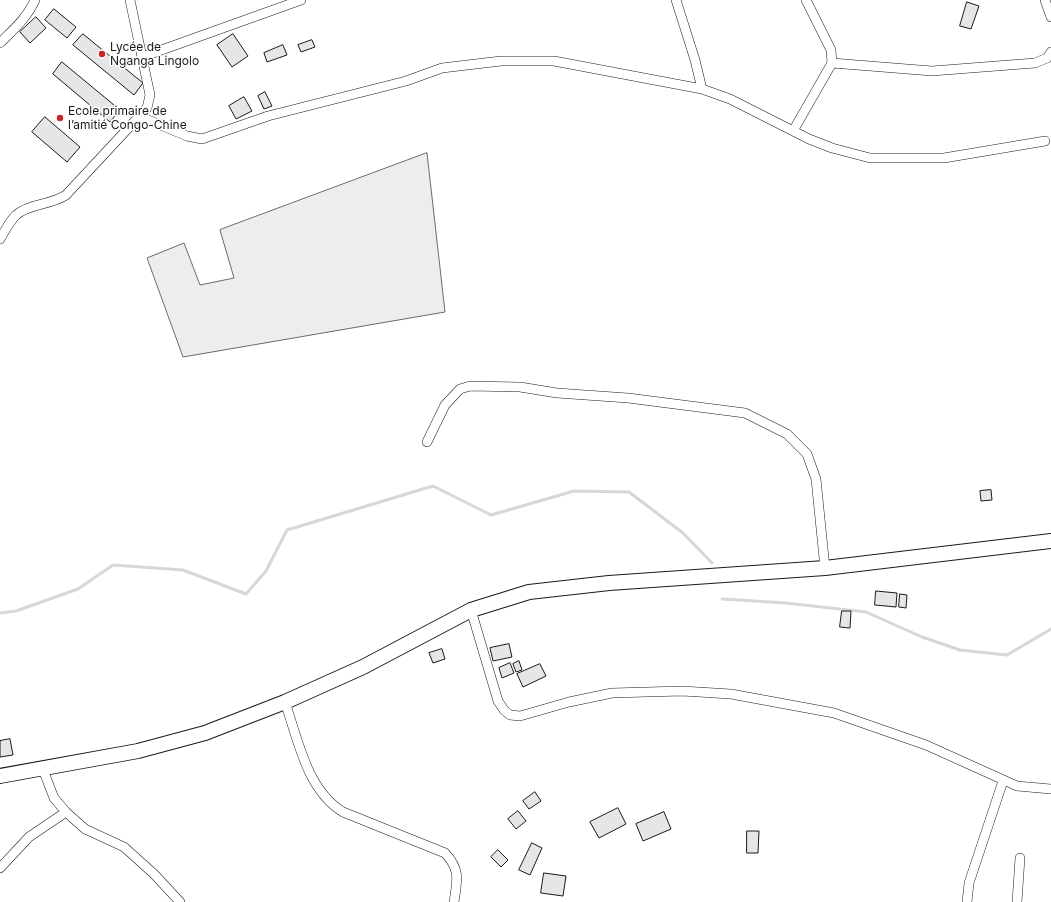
<!DOCTYPE html>
<meta charset="utf-8">
<style>
body{margin:0}
canvas{display:block;background:#fff}
</style>
<canvas width="1051" height="902"></canvas>
<script>
const ctx = document.querySelector('canvas').getContext('2d');
ctx.lineJoin = 'round';
function fill(path, color) { ctx.fillStyle = color; ctx.fill(path, 'evenodd'); }
function strokePath(path, color, width, dash) { ctx.strokeStyle = color; ctx.lineWidth = width; ctx.lineCap = dash ? 'butt' : 'round'; ctx.setLineDash(dash || []); ctx.stroke(path); }
function label(font, color, halo, rows, align = 'center') {
  ctx.font = font + ' Inter,sans-serif'; ctx.lineWidth = 3; ctx.setLineDash([]); ctx.textBaseline = 'middle'; ctx.strokeStyle = halo; ctx.fillStyle = color; for (const [text, x, y, turn = 0] of rows) {
    ctx.save(); ctx.translate(x, y); ctx.rotate((+turn || 0) * Math.PI / 180); ctx.textAlign = isNaN(turn) ? turn : align; if (halo) ctx.strokeText(text, 0, 0); ctx.fillText(text, 0, 0); ctx.restore();
  }
}
const built = new Path2D(`
 M427 153 445 312 183 357 147 258 184 243 200 285 234 278 220 230Z`);
const stream = new Path2D(`
 M722 599 786 603 866 612 922 637 960 650 1007 655 1051 629
 M0 613 16 611 78 589 113 565 183 570 246 594 266 571 287 530 433 486 491 515 574 491 629 492 683 533 712 563`);
const building = new Path2D(`
 M967 2 979 6 971 29 960 26Z
 M54 9 76 27 67 38 45 20Z
 M36 17 46 28 30 43 20 32Z
 M83 34 143 83 134 95 73 45Z
 M233 34 248 56 232 67 217 45Z
 M312 40 315 47 301 52 298 45Z
 M283 45 287 55 267 62 264 53Z
 M62 62 120 110 110 122 53 74Z
 M265 92 272 106 264 109 258 96Z
 M244 97 252 111 236 119 229 106Z
 M45 117 80 147 67 162 32 132Z
 M991 490 992 500 981 501 980 491Z
 M876 591 897 593 896 607 875 605Z
 M900 594 907 595 906 608 899 607Z
 M842 611H851L850 628 840 627Z
 M509 644 512 657 493 661 490 648Z
 M442 649 445 659 433 663 429 653Z
 M519 661 522 670 516 672 513 664Z
 M510 663 514 673 502 678 499 668Z
 M540 664 546 676 523 687 517 674Z
 M10 739 13 755 0 757V741Z
 M535 792 541 801 529 809 523 801Z
 M618 808 626 824 599 838 590 822Z
 M518 811 526 821 516 829 508 819Z
 M664 812 671 829 643 841 636 824Z
 M747 831H759L758 853H747Z
 M532 843 542 848 530 875 519 870Z
 M498 850 508 860 501 867 491 857Z
 M544 873 566 876 563 896 541 893Z`);
const street = new Path2D(`
 M676 0 695 60 702 89
 M1045 0 1051 17
 M0 43C14 29 27 18 35 0
 M142 57 301 0
 M832 63 932 71 1035 63 1047 58 1051 52
 M141 117 187 136 202 139 268 116 406 81 442 68 501 61H554L702 89 730 99 809 139 832 148 870 158H944L1045 141
 M793 131 832 63 831 50 806 0
 M0 239C5 231 9 222 16 215 28 204 51 205 66 195L147 108 150 95 130 0
 M427 442 445 405 460 389 470 386 520 387 557 393 628 398 745 413 787 434 807 454 816 479 825 568
 M471 610 498 701 504 710 510 715 520 716 569 702 612 693 682 691 731 694 834 713 926 745 1017 786 1051 789
 M285 702C298 740 307 790 343 812L445 853C461 870 457 881 454 902
 M42 767 54 798 66 812 85 829 124 847 154 874 180 902
 M0 868 29 837 66 812
 M967 902 969 883 1003 781
 M1017 902 1020 858`);
const primary = new Path2D(`
 M0 776 138 751 205 733 285 702 363 667 471 610 529 592 609 583 825 568 1051 541`);
const markers = [
 [102,54,4,"#c62828"],
 [60,118,4,"#c62828"]
];
const poiNames = [
 ["Lycée de",110,47],
 ["Nganga Lingolo",110,61],
 ["Ecole primaire de",68,111],
 ["l’amitié Congo-Chine",68,125]
];
fill(built, '#ededed');
strokePath(built, '#6a6a6a', 1);
strokePath(stream, '#d7d7d7', 3);
fill(building, '#e6e6e6');
strokePath(building, '#1a1a1a', 1);
strokePath(street, '#1a1a1a', 10);
strokePath(primary, '#1a1a1a', 16);
strokePath(street, '#fff', 9);
strokePath(primary, '#fff', 14);
for (const [x, y, r, color] of markers) { const dot = new Path2D(); dot.arc(x, y, r, 0, 2 * Math.PI); ctx.fillStyle = color; ctx.fill(dot); strokePath(dot, '#fff', 1.5); }
label('12px', '#1a1a1a', '#fff', poiNames, 'left');
</script>
